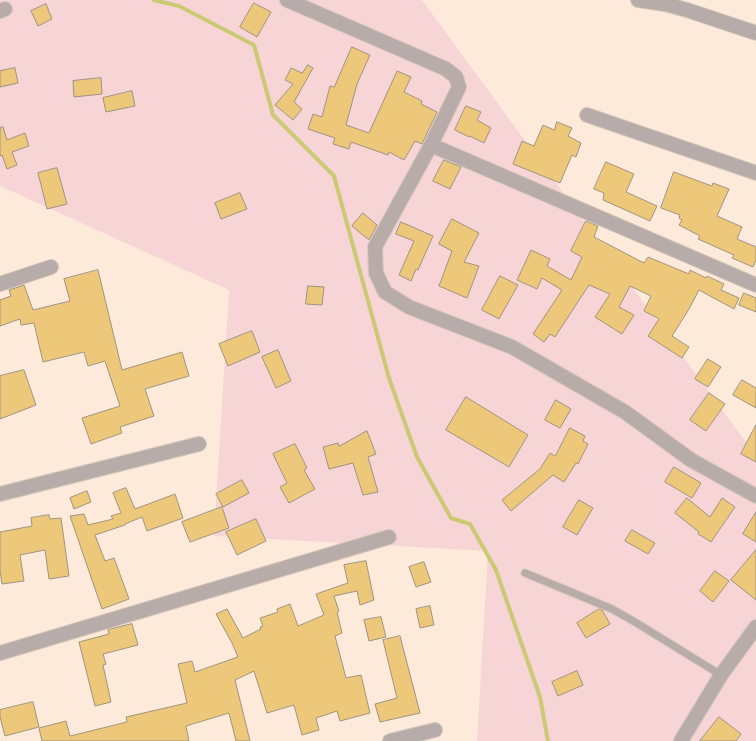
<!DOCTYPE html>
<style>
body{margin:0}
canvas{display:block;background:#feeada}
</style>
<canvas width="756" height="741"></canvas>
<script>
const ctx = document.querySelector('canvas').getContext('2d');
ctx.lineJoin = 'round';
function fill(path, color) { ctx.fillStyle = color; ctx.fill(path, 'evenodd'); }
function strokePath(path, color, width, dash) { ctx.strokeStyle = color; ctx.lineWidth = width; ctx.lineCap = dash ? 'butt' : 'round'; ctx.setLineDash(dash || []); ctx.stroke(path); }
const green = new Path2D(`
 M0 0H422L756 456V741H477L488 551 214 536 229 290 0 186Z`);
const stream = new Path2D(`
 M154 0 179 6 254 45 273 115 334 176 389 378 417 457 451 518 470 524 496 570 540 697 548 741`);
const building = new Path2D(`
 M254 3 271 12 257 37 240 27Z
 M46 4 52 19 38 26 31 11Z
 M352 47 370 55 357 84 346 125 369 133 397 71 411 77 404 92 422 101 421 104 437 112 422 144 415 141 404 160 389 152 388 155 351 142 349 149 333 144 335 138 308 129 313 114 322 117 330 86 334 87Z
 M308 65 313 68 294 102 302 109 293 120 275 105 293 84 285 80 291 68 302 73Z
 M15 68 18 83 0 87V71Z
 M101 78 102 94 74 97 73 81Z
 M132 91 135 106 106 112 103 98Z
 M466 106 481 112 477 120 491 128 484 143 470 136 469 137 455 130Z
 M557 122 572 128 568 136 581 143 576 157 572 155 560 183 513 164 522 141 534 146 543 125 554 130Z
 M3 127 7 140 25 133 29 146 12 152 17 165 7 169 2 155 0 156V128Z
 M444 160 461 167 450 189 433 181Z
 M606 162 634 174 626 192 657 206 650 221 603 200 604 193 594 189Z
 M57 168 67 204 47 209 38 173Z
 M674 172 712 186 713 183 729 189 717 216 742 227 737 239 756 247V260L753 267 732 258 734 255 698 239 700 236 679 225 682 220 679 218 680 215 661 208Z
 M240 193 247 209 221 219 215 203Z
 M363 213 377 225 369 240 352 226Z
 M452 219 479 233 464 262 479 266 467 298 439 286 452 251 439 244Z
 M586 221 598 226 594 237 644 263 648 257 689 274 690 270 706 278 707 276 724 284 721 290 739 298 734 309 699 290 689 309 672 336 689 347 682 358 648 336 659 319 644 311 651 296 630 286 619 307 634 315 622 334 595 317 610 294 589 285 555 337 550 334 544 342 533 334 562 290 542 278 537 289 517 280 531 250 550 259 547 266 571 280 582 257 571 251Z
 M401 222 433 236 418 270 416 269 411 281 399 275 414 241 396 234Z
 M98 270 122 370 182 352 189 376 145 389 154 416 120 427 122 433 91 444 82 418 120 406 105 361 88 366 84 352 43 362 34 323 21 325 20 319 0 326V300L11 296 9 290 24 285 33 310 70 301 64 279Z
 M500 276 518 285 499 319 482 310Z
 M308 286 324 287 322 305 306 304Z
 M744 293 756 298V312L739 305Z
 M252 331 260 352 228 366 219 344Z
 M278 350 291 381 276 388 262 357Z
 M708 359 721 367 708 387 695 379Z
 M24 370 36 405 0 419V376Z
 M742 380 756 388V408L733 395Z
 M709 393 725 404 706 431 690 420Z
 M466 397 528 435 509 467 446 430Z
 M556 400 571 409 560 428 545 420Z
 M756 425V462L741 454Z
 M570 428 585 436 583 441 588 444 578 464 576 463 564 482 553 475 511 511 502 500 540 469 550 453 555 456Z
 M367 431 376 454 368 457 378 492 363 495 353 463 329 469 323 447 338 443 339 446Z
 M295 444 307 468 304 470 315 489 289 503 280 487 287 483 273 454Z
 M674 467 701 483 692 498 665 482Z
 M242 480 249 493 223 507 216 494Z
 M126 488 135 509 175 494 183 518 147 531 142 517 125 524V525L95 535 105 561 114 558 129 599 102 609 70 516 84 514 88 525 113 519 111 516 121 513 113 493Z
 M87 491 91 502 74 509 70 498Z
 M687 498 710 517 722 498 735 507 711 542 698 534 699 532 675 513Z
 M579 500 593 508 577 535 563 527Z
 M222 507 229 528 190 542 182 522Z
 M756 512V542L743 534Z
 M49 515 50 519 61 518 69 576 49 579 45 550 20 555 24 581 2 584 0 571V532L32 526 31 518Z
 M256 519 266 541 237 555 226 532Z
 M632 530 655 543 648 554 625 541Z
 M756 550V600L731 580Z
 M366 561 374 600 360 605 357 591 334 596 339 611 337 612 342 633 335 636 346 678 361 675 370 713 340 721 337 711 316 718 319 730 302 735 294 705 267 713 254 671 235 680 250 741H236L229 713 186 726 189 741H42L39 728 66 721 70 736 127 722 126 717 187 703 178 664 192 661 195 672 238 657 232 643 216 614 227 609 243 638 261 629 260 627 263 626 260 618 278 612 277 609 290 604 298 626 324 615 316 594 348 583 344 565Z
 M424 562 431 582 416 587 409 567Z
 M715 571 729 581 713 602 700 591Z
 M430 606 434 625 420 628 416 609Z
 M599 609 602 610 610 624 586 638 577 623Z
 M381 617 386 637 369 641 364 620Z
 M132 624 138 645 103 654 106 664 103 665 111 702 95 706 79 642 109 634 108 630Z
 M400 636 420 713 380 722 375 704 397 698 383 640Z
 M577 671 583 685 558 696 552 682Z
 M33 702 39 727 5 736 0 717V710Z
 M719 717 741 734 736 741H700Z`);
const service = new Path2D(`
 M525 573 612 609 635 622 721 675`);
const minor = new Path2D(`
 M287 0 446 69 456 77 459 87 431 145 756 285
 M638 0 665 4 687 10 756 33
 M0 11 5 9
 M587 115 756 173
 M431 145 375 247 376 273 385 292 409 307 512 347 625 412 691 460 756 496
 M0 284 51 267
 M0 494 199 444
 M0 653 389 537
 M390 741 435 730
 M681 741 721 675 756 627`);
fill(green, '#f7d5d6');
strokePath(stream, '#ccc975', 4);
fill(building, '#eec87a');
strokePath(building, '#9e9480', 1);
strokePath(service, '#d8c7b8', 9);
strokePath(minor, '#d8c7b8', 16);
strokePath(service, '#b7aca9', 7);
strokePath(minor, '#b7aca9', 14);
</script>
